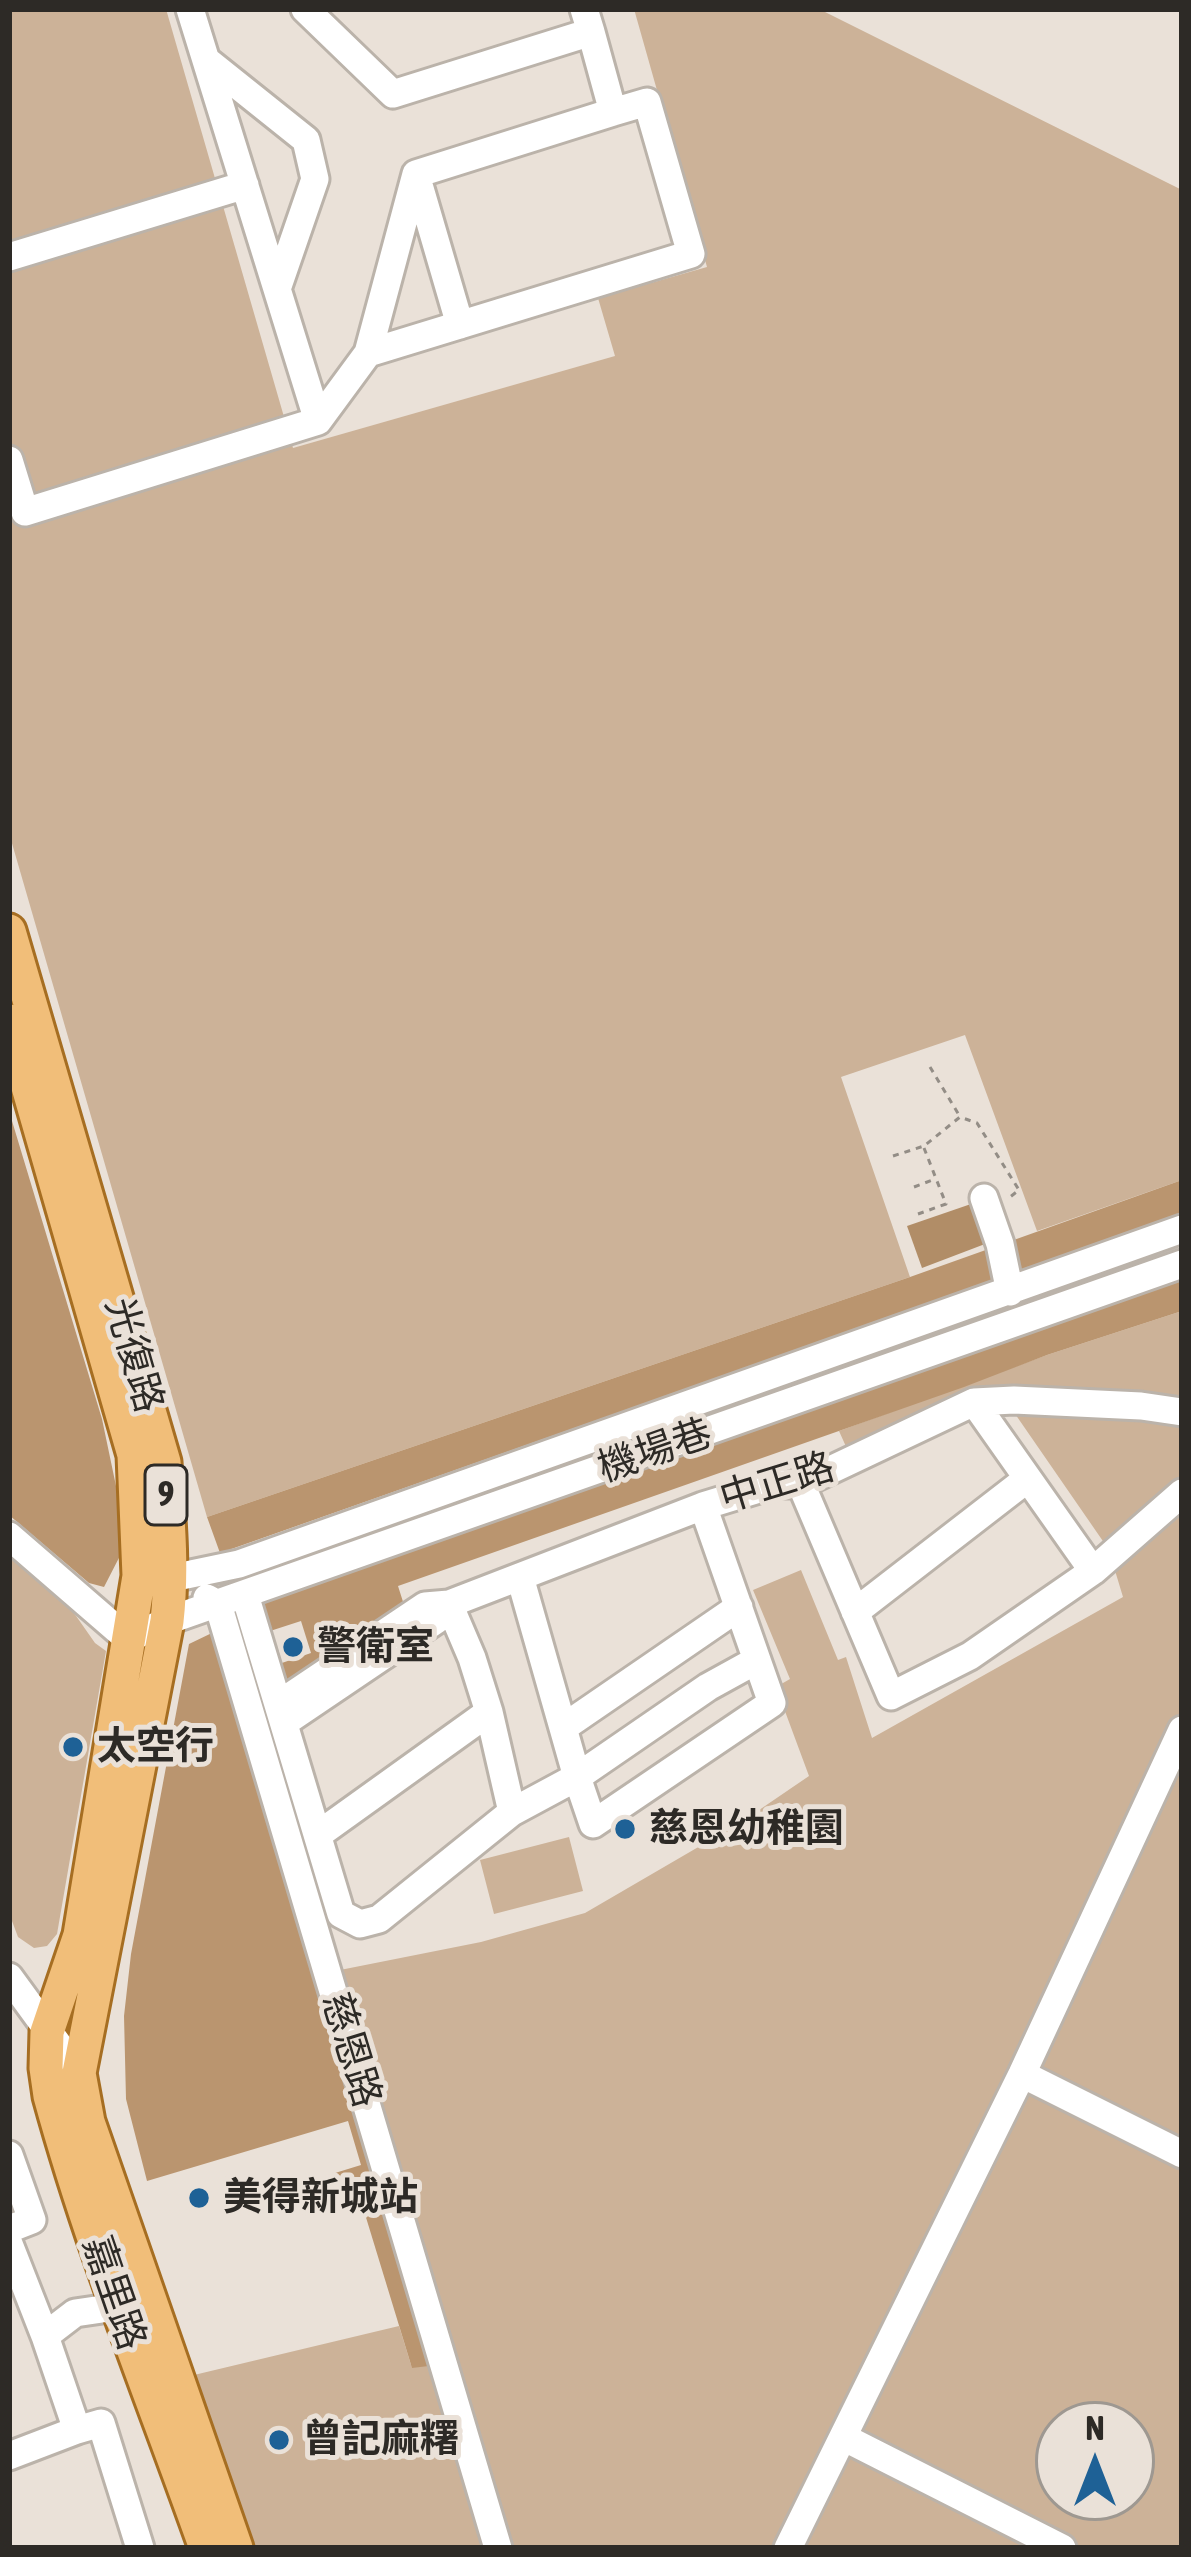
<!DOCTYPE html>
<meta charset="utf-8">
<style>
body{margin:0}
#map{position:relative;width:1191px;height:2557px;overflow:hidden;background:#eae1d8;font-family:"Asap Condensed",sans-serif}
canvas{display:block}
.frame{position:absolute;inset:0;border:12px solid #2d2a26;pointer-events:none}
.north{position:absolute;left:1035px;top:2401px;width:120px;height:120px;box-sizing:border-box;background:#eae1d8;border:3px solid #9e9891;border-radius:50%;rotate:0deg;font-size:33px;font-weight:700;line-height:48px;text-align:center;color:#2d2a26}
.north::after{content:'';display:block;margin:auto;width:42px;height:54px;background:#1e6196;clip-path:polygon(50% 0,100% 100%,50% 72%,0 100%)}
</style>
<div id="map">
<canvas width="1191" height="2557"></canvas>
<div class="frame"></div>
<div class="north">N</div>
</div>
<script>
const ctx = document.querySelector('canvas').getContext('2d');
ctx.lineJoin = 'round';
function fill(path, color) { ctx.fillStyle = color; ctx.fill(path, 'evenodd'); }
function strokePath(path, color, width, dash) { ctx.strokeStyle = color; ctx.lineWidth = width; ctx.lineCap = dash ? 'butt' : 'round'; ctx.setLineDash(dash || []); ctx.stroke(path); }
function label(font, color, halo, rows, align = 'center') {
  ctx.font = font + ' "Asap Condensed","Noto Sans TC",sans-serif'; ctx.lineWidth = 10; ctx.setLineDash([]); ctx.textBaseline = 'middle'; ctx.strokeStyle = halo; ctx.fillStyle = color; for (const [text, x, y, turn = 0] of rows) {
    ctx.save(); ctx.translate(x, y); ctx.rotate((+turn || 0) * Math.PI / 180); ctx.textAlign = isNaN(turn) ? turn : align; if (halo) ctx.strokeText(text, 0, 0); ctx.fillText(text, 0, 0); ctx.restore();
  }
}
const green = new Path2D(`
 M9 9H166L293 448 615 356 598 298 707 267 634 9H819L1182 190V1180L1037 1231 965 1035 841 1077 910 1277 207 1517 9 833Z
 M1182 1311V1404L1042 1391 848 1451 839 1431 1047 1355Z
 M1011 1408 1182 1422V1483L1107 1547Z
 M1182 1504V2548H244L194 2375 399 2326 412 2368 335 1971 481 1942 585 1913 743 1821 809 1776 776 1687 790 1679 753 1590 801 1570 838 1660 846 1657 872 1738 1123 1597 1113 1564ZM1059 2425H1131V2497H1059Z
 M9 1553 67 1603 95 1643 106 1651 57 1934 47 1946 34 1948 18 1937 9 1913Z
 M569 1837 583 1891 494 1914 480 1860Z`);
const forest = new Path2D(`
 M9 1111 102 1419 116 1486 123 1550 104 1587 89 1583 9 1515Z
 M1182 1180V1214L220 1553 207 1517 910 1277Z
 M1182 1277V1311L1047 1355 964 1387 398 1586 405 1608 301 1684H282L276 1665 311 1653 301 1621 267 1632 260 1602Z
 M241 1619 247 1639 445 2364 412 2368 357 2188 328 2196 322 2177 361 2165 348 2121 147 2181 126 2099 124 2016 131 1954 189 1644Z`);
const water = new Path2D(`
 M971 1204 985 1244 922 1268 907 1226Z`);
const path = new Path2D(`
 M930 1067 959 1115
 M893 1156 924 1146 960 1117 977 1123 1019 1190 1010 1197
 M914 1187 935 1179
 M918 1214 946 1204 924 1148`);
const minor = new Path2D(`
 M305 9 393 94 591 32 584 9
 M591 32 613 112 416 174 368 353 691 254 647 102 613 112
 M206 60 306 140 315 179 277 289
 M417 178 460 325
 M9 257 245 185
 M318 421 368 353
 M9 460 25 512 318 421 190 9
 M984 1198 1000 1244 1010 1292
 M974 1402 1093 1571
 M801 1484 891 1696 970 1656 1093 1571 1182 1493
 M9 1536 128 1639 167 1621 1182 1264
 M153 1577 172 1578 239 1564 1182 1229
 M520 1577 577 1777 593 1824 772 1703 703 1506
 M245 1595 341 1914 360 1924 379 1919 512 1812 577 1777 708 1687 757 1660
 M207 1598 218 1604 498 2548
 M855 1612 1027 1479
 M279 1704 425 1606 449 1604 436 1620 285 1722
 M564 1727 739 1607
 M512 1812 489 1712 472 1658 449 1604 703 1506 775 1484H801L974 1402 1014 1400 1141 1406 1182 1412
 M319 1834 489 1712
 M9 1977 79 2073
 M1022 2074 1182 2154
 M9 2155 32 2220 9 2229
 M9 2244 45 2336 75 2313 116 2307 133 2301
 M77 2430 101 2423 140 2548
 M843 2437 1062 2548
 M9 2456 77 2430 45 2336
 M788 2548 1022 2074 1182 1730`);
const major = new Path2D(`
 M9 931 164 1462C168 1516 173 1568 167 1621L79 2073 88 2122 236 2548
 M9 1021 134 1455 139 1576 80 1935 47 2032 46 2068 50 2096C92 2250 153 2398 206 2548`);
const markers = [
 [293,1647,12,"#1e6196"],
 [73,1747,12,"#1e6196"],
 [625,1829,12,"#1e6196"],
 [199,2198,12,"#1e6196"],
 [279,2440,12,"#1e6196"]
];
const shields = [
 [166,1495,42]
];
const shieldNames = [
 ["9",166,1495]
];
const streetNames = [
 ["光復路",134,1355,74],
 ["機場巷",655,1451,-19],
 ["中正路",777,1483,-17],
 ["慈恩路",351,2050,73],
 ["嘉里路",114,2293,71]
];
const poiNames = [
 ["警衛室",317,1647],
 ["太空行",97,1747],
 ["慈恩幼稚園",649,1829],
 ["美得新城站",223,2198],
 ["曾記麻糬",303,2440]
];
fill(green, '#ccb298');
fill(forest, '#ba956f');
fill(water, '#b18d67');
strokePath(minor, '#bbb3aa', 33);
strokePath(major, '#a66e22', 39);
strokePath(path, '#938d86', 3, [6, 6]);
strokePath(minor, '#fff', 27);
strokePath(major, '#f1be79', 33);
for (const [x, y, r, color] of markers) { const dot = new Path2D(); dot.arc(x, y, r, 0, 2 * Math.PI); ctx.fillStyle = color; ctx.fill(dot); strokePath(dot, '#eae1d8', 4.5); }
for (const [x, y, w] of shields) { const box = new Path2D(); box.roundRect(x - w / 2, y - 30, w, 60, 9); ctx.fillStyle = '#eae1d8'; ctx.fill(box); strokePath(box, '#2d2a26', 3); }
label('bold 36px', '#2d2a26', null, shieldNames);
label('39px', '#2d2a26', '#eae1d8', streetNames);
label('bold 39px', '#2d2a26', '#eae1d8', poiNames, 'left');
</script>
